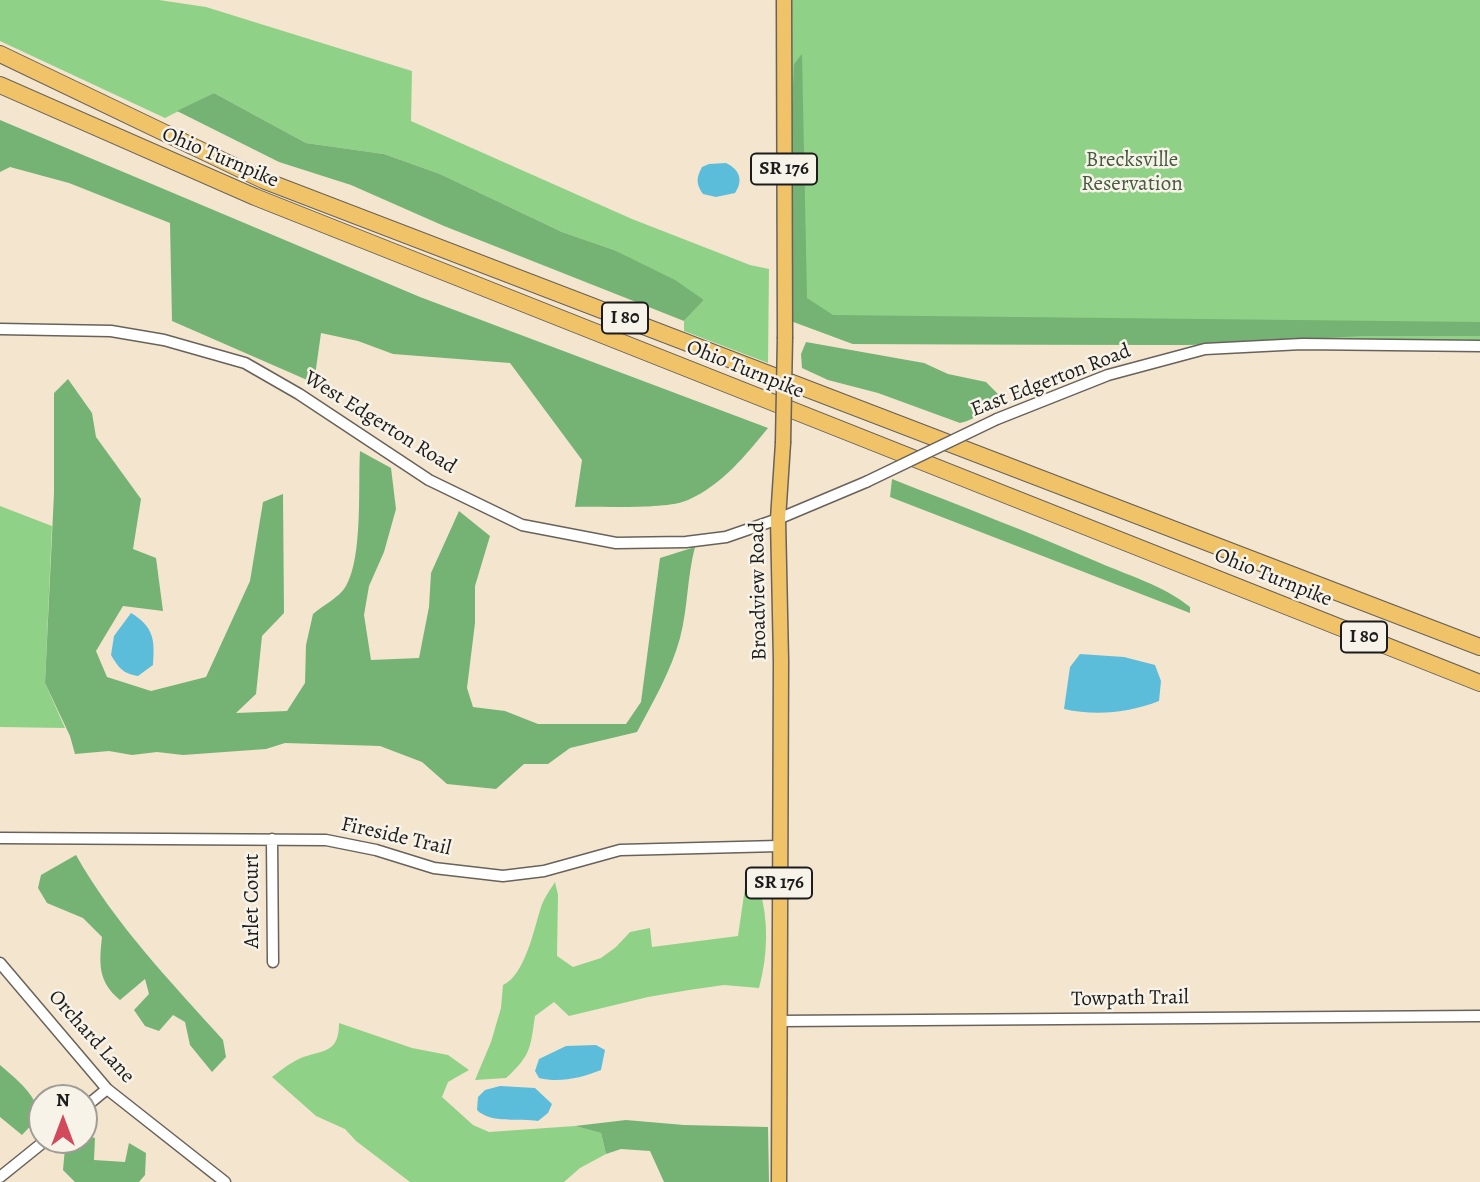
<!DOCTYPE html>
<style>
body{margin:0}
#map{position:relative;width:1480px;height:1182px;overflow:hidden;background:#f4e5ce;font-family:Alegreya,serif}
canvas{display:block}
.north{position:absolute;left:28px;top:1084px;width:70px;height:70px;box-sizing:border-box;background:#f7f3e8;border:2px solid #9f9d96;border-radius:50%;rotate:0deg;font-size:19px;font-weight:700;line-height:28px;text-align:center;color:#1c1c1c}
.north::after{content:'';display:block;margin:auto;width:24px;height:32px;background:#d1495b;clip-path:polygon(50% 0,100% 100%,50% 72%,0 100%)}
</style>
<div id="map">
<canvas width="1480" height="1182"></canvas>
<div class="north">N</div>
</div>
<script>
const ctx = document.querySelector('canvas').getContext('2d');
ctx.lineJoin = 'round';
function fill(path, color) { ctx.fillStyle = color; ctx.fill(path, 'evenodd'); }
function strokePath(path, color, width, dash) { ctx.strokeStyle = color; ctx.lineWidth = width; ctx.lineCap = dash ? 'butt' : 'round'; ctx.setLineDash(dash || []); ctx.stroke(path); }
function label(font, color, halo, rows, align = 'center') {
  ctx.font = font + ' Alegreya,serif'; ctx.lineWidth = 5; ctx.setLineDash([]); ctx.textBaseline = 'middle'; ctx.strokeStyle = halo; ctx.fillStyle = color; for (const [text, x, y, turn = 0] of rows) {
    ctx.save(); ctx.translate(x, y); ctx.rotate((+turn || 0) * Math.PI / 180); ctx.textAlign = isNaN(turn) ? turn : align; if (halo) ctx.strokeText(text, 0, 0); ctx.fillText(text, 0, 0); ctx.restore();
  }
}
const green = new Path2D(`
 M0 0H159L206 7 412 71 411 121 632 219 750 265 769 269 768 363 684 331V321L704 300 614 250 562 232 440 174 384 154 306 143 214 93 165 118 0 41Z
 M785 0H1480V346L853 344 783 318Z
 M0 506 52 526 45 683 65 728 0 727Z
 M746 881 759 887C769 920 768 955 759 988L724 985 689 990 648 997 569 1016 554 1002 535 1016C530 1049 531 1055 506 1078L475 1080 491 1042 501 1008 503 985C525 975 534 929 541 907 544 898 550 890 555 882L558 895 557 956 573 967 601 958 616 947 630 932 650 928 652 947 738 936Z
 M339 1023 412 1048 448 1055 469 1070 448 1082 442 1097 473 1125 489 1132 575 1126 601 1133 606 1154 580 1168 564 1182H410L356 1141 345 1129 316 1116 272 1077C279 1072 287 1065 295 1061 318 1048 339 1058 339 1023Z`);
const forest = new Path2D(`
 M802 54 807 298 833 315 1480 322V336H1363L1184 345 853 344 791 321 790 151 794 64Z
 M214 93 306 143 384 154 440 174 562 232 614 250 675 280 704 300 684 321 444 226 351 185 279 162 177 111Z
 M0 120 420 297 768 428C745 456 722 485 688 500 666 510 602 506 575 507L582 460 510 363 393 354 358 341 321 333 314 383 172 321 170 223 69 183 10 167 0 172Z
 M806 342 924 363 948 374 986 382 998 394C989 408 978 419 960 423L878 393 828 380 802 368 801 354Z
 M68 379 92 413 96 437 141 499 133 549 156 558 163 611 123 606 96 651 107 677 151 691 206 677 250 581 263 502 283 494 284 613 262 636 256 694 236 713 287 711 305 683 306 645 313 614C322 606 340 597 346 586 363 557 358 485 360 451L391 468 396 509 384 552 369 586 364 615 371 660 419 658 429 607 431 573 459 511 490 536 475 586V623L467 688 473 707 505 711 538 724H626L641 702 660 558 695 547C687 577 688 608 680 638 671 671 653 702 637 732L570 748 548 764H524L496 789 447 784 422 762 380 746 285 743 266 749 183 755 157 752 132 755 109 751 75 754 70 736 45 683 54 493V393Z
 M892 479C961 506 1031 533 1100 563 1130 576 1164 586 1190 607V613L890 497Z
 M76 855C114 923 171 982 223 1040L226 1057 212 1072 190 1045 185 1022 173 1015 159 1031 145 1026 134 1010 149 994 145 979 120 1000C98 982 99 964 102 937L83 918 47 903 38 888 41 875Z
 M0 1065C17 1080 35 1093 40 1116L22 1135 0 1117Z
 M626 1120 684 1125 768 1127 769 1182H664L650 1151 621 1149 606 1154 601 1133 575 1126Z
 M84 1135 95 1138 94 1160 125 1162 129 1143 146 1153 145 1175 139 1182H75L63 1170 65 1148 74 1140H84Z`);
const water = new Path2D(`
 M726 163C739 169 744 180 735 193L716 197 703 194C696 184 696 178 702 167L709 164Z
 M131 613C154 627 155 640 153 665L138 676C123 674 118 667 111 655L114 636Z
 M1080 654 1124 657 1155 665 1161 681 1159 701C1129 713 1095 716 1064 709L1070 667Z
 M596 1045 605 1050 601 1070C581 1078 560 1083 539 1078L535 1071 539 1059 566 1046Z
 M500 1086 535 1088 552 1104 548 1113 538 1121C520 1118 491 1124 477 1110L478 1097 485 1090Z`);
const minor = new Path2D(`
 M0 329 111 331 164 340 245 363 299 394 429 480 522 525 616 543 686 542 726 537 778 519 866 482
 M997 419 1108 375 1205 349 1302 344 1480 346
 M0 838 326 840 376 850 434 868 503 876 544 871 620 850 779 846
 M272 839 273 962
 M0 963 107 1089 225 1182
 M780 1021 1480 1016
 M84 1108 107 1089
 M0 1177 46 1140`);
const major = new Path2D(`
 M784 0 785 337
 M779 1182 781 661 778 519 783 443`);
const highway = new Path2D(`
 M0 54 263 180 1480 647
 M0 85 255 197 1480 683`);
const minorBridge = new Path2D(`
 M866 482 997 419`);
const majorBridge = new Path2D(`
 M783 443 785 337`);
const shields = [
 [784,169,66],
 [625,318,46],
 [1364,637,46],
 [779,883,66]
];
const shieldNames = [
 ["SR 176",784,169],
 ["I 80",625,318],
 ["I 80",1364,637],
 ["SR 176",779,883]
];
const streetNames = [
 ["Ohio Turnpike",220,158,23],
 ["Ohio Turnpike",745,370,22],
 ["East Edgerton Road",1051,381,-21],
 ["West Edgerton Road",380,423,32],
 ["Ohio Turnpike",1273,578,22],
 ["Broadview Road",759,591,-91],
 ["Fireside Trail",396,837,13],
 ["Arlet Court",253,901,-90],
 ["Towpath Trail",1130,999,-1],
 ["Orchard Lane",91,1037,48]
];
const parkNames = [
 ["Brecksville",1132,161],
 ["Reservation",1132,185]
];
fill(green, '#90d188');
fill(forest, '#74b374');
fill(water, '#5cbddb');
strokePath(minor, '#68625a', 13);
strokePath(major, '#68625a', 17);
strokePath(highway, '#68625a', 18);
strokePath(minor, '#fff', 10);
strokePath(major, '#f0c369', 14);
strokePath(highway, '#f0c369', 16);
strokePath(minorBridge, '#68625a', 13, []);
strokePath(majorBridge, '#68625a', 17, []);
strokePath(minorBridge, '#fff', 10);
strokePath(majorBridge, '#f0c369', 14);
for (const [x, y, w] of shields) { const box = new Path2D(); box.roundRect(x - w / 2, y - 15.5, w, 31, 5); ctx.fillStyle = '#f7f3e8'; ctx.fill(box); strokePath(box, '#1c1c1c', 2); }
label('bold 19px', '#1c1c1c', null, shieldNames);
label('21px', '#1c1c1c', '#f7f3e8', streetNames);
label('21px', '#455b42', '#f7f3e8', parkNames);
</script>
